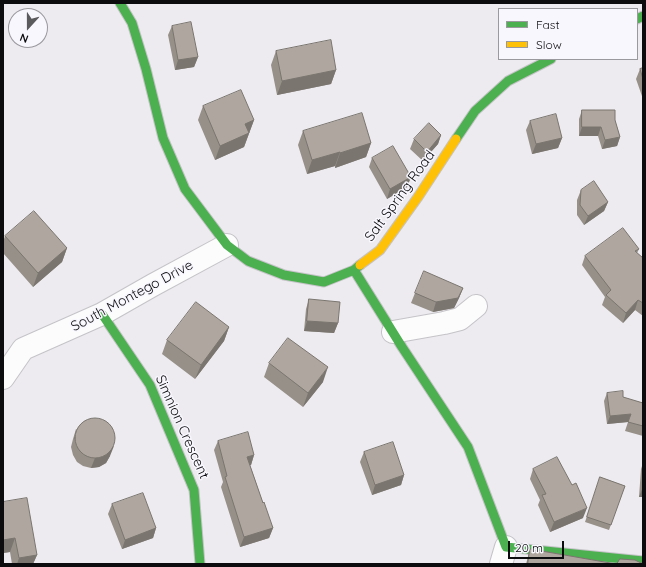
<!DOCTYPE html>
<style>
body{margin:0}
#map{position:relative;width:646px;height:567px;overflow:hidden;background:#edebf0;font-family:Quicksand,sans-serif}
canvas{display:block}
.frame{position:absolute;inset:0;border:4px solid #0c0c0e;pointer-events:none}
.legend{position:absolute;left:498px;top:8px;width:140px;height:52px;box-sizing:border-box;background:#f9f7fe;border:1px solid #9a999e;margin:0;padding:5px 7px;list-style:none;font-size:12px;color:#0c0c0e}
.legend li{display:flex;align-items:center;gap:8px;height:20px}
.legend b{width:20px;border:1px solid #9a999e}
.north{position:absolute;left:8px;top:8px;width:40px;height:40px;box-sizing:border-box;background:#f9f7fe;border:1px solid #9a999e;border-radius:50%;rotate:201deg;font-size:11px;font-weight:700;line-height:16px;text-align:center;color:#0c0c0e}
.north::after{content:'';display:block;margin:auto;width:14px;height:18px;background:#5b5a5d;clip-path:polygon(50% 0,100% 100%,50% 72%,0 100%)}
.scale{position:absolute;left:508px;top:541px;width:56px;height:18px;box-sizing:border-box;border:2px solid #0c0c0e;border-top:0;padding-left:5px;font-size:12px;line-height:14px;white-space:nowrap;color:#0c0c0e;-webkit-text-stroke:3px #f9f7fe;paint-order:stroke}
</style>
<div id="map">
<canvas width="646" height="567"></canvas>
<div class="frame"></div>
<ul class="legend">
<li><b style="height:5px;background:#4caf50"></b>Fast</li>
<li><b style="height:5px;background:#ffc107"></b>Slow</li>
</ul>
<div class="north">N</div>
<div class="scale">20 m</div>
</div>
<script>
const ctx = document.querySelector('canvas').getContext('2d');
ctx.lineJoin = 'round';
function strokePath(path, color, width, dash) { ctx.strokeStyle = color; ctx.lineWidth = width; ctx.lineCap = dash ? 'butt' : 'round'; ctx.setLineDash(dash || []); ctx.stroke(path); }
function fill(path, color) { ctx.fillStyle = color; ctx.fill(path, 'evenodd'); }
function label(font, color, halo, rows, align = 'center') {
  ctx.font = font + ' Quicksand,sans-serif'; ctx.lineWidth = 3; ctx.setLineDash([]); ctx.textBaseline = 'middle'; ctx.strokeStyle = halo; ctx.fillStyle = color; for (const [text, x, y, turn = 0] of rows) {
    ctx.save(); ctx.translate(x, y); ctx.rotate((+turn || 0) * Math.PI / 180); ctx.textAlign = isNaN(turn) ? turn : align; if (halo) ctx.strokeText(text, 0, 0); ctx.fillText(text, 0, 0); ctx.restore();
  }
}
const street = new Path2D(`
 M393 332 444 323 460 319 476 306
 M3 378 23 349 102 314 153 285 227 245
 M501 564 506 547`);
const fast = new Path2D(`
 M120 3 132 23 146 69 163 138 185 189 227 245 248 261 284 275 324 282 354 270 360 265
 M637 19 643 16
 M456 139 475 111 508 81 551 59
 M354 270 402 347 468 447 506 547 643 561
 M102 314 150 385 194 490 200 564`);
const slow = new Path2D(`
 M360 265 380 250 418 197 456 139`);
const wall = new Path2D(`
 M172 26 198 57 194 67 175 70 168 35Z
 M276 51 336 70 331 84 277 95 271 65Z
 M643 68V99L636 79 640 69Z
 M203 106 254 120 244 147 215 160 198 120Z
 M582 110 615 120 620 137 617 146 602 149 598 136H579V119Z
 M530 121 562 138 558 148 532 154 526 130Z
 M303 131 371 143 366 157 335 168V166L307 174 298 145Z
 M441 135 438 144 423 161 410 149 414 139Z
 M372 158 411 177 407 187 387 199 369 167Z
 M581 190 608 202 604 211 584 225 577 215V200Z
 M5 236 67 248 62 262 33 287 3 253V242Z
 M639 249 637 253 643 258V316L635 310 623 323 602 305 605 297 582 265 585 256Z
 M463 288 459 298 454 308 433 312 411 303 415 293Z
 M309 299 338 323 334 333 304 331 306 309Z
 M229 327 224 341 195 379 162 354 167 340Z
 M269 363 323 382 303 407 264 377Z
 M607 393 643 403V439H642L643 436 625 431 628 422 607 424 604 401Z
 M76 429 110 456 106 463 99 467 91 468 83 466 77 462 73 455 71 447 73 439Z
 M218 441 254 455 251 465H250L263 503 273 528 269 538 240 547 221 487 223 482 214 450Z
 M364 452 404 475 401 485 372 495 360 462Z
 M643 463V497H639L641 469Z
 M533 469 583 518 550 532 538 505 540 500 530 479Z
 M600 477 625 486 609 530 585 522Z
 M3 502 37 555 33 564H12L10 552 3 553Z
 M112 504 156 528 153 538 122 549 108 514Z
 M530 549 616 564H526Z`);
const shadedWall = new Path2D(`
 M198 57 194 67 175 70 178 60Z
 M336 70 331 84 277 95 282 81Z
 M254 120 244 147 215 160 220 146 245 124Z
 M582 127H601L598 136H579Z
 M441 135 438 144 423 161 427 152Z
 M620 137 617 146 602 149 605 140Z
 M562 138 558 148 532 154 536 144Z
 M371 143 366 157 335 168 340 153Z
 M340 152 335 166 307 174 312 160Z
 M411 177 407 187 387 199 390 189Z
 M608 202 604 211 584 225 588 216Z
 M67 248 62 262 33 287 38 273Z
 M463 288 459 298 454 308 433 312 436 302Z
 M638 300 635 310 623 323 626 313Z
 M307 321 338 323 334 333 304 331Z
 M229 327 224 341 195 379 201 365Z
 M328 367 323 382 303 407 308 393Z
 M631 414 628 422 607 424 610 416Z
 M114 446 110 456 106 463 99 467 91 468 95 458Z
 M254 455 251 465 244 467 247 457Z
 M404 475 401 485 372 495 375 485Z
 M643 487V497H639Z
 M587 508 583 518 550 532 554 522Z
 M156 528 153 538 122 549 125 540Z
 M273 528 269 538 240 547 244 537Z
 M15 538 10 552 3 553V540Z
 M37 555 33 564H17L19 558Z`);
const building = new Path2D(`
 M191 22 198 57 178 60 172 26Z
 M331 40 336 70 282 81 276 51Z
 M643 68V79L640 69Z
 M241 90 254 120 245 124 249 133 220 146 203 106Z
 M582 110H615V120L620 137 605 140 601 127H582Z
 M362 113 371 143 340 153V152L312 160 303 131Z
 M556 114 562 138 536 144 530 121Z
 M429 123 441 135 427 152 414 139Z
 M393 146 411 177 390 189 372 158Z
 M594 181 608 202 588 216 580 205 581 190Z
 M34 211 67 248 38 273 5 236Z
 M623 228 639 249 635 251 643 258V303L638 300 626 313 606 295 611 290 585 256Z
 M424 271 463 288 458 298 436 302 415 293Z
 M309 299 340 302 338 323 307 321Z
 M196 302 229 327 201 365 167 340Z
 M288 338 328 367 308 393 269 363Z
 M623 391V397L643 403V426L628 422 631 414 610 416 607 393Z
 M75 438a20 20 0 1 1 40 0a20 20 0 1 1-40 0Z
 M248 432 254 455 247 457 263 503 264 502 273 528 244 537 225 477 227 476 218 441Z
 M393 442 404 475 375 485 364 452Z
 M557 457 572 485 576 483 587 508 554 522 542 495 546 494 533 469Z
 M600 477 625 486 611 525 587 517Z
 M143 493 156 528 125 540 112 504Z
 M27 498 37 555 19 558 15 538 3 540V502Z
 M530 549 616 564H528Z
 M620 559 635 560 643 564H617Z`);
const streetNames = [
 ["Salt Spring Road",400,196,-54],
 ["South Montego Drive",132,296,-28],
 ["Simnion Crescent",182,427,66]
];
strokePath(street, '#c5c3c7', 24);
strokePath(fast, '#c5c3c7', 11);
strokePath(slow, '#c5c3c7', 11);
strokePath(street, '#fcfcfd', 22);
strokePath(fast, '#4caf50', 9);
strokePath(slow, '#ffc107', 9);
fill(wall, '#969089');
fill(shadedWall, '#7a756f');
fill(building, '#afa79f');
strokePath(building, '#7a756f', 1);
label('14px', '#0c0c0e', '#f9f7fe', streetNames);
</script>
